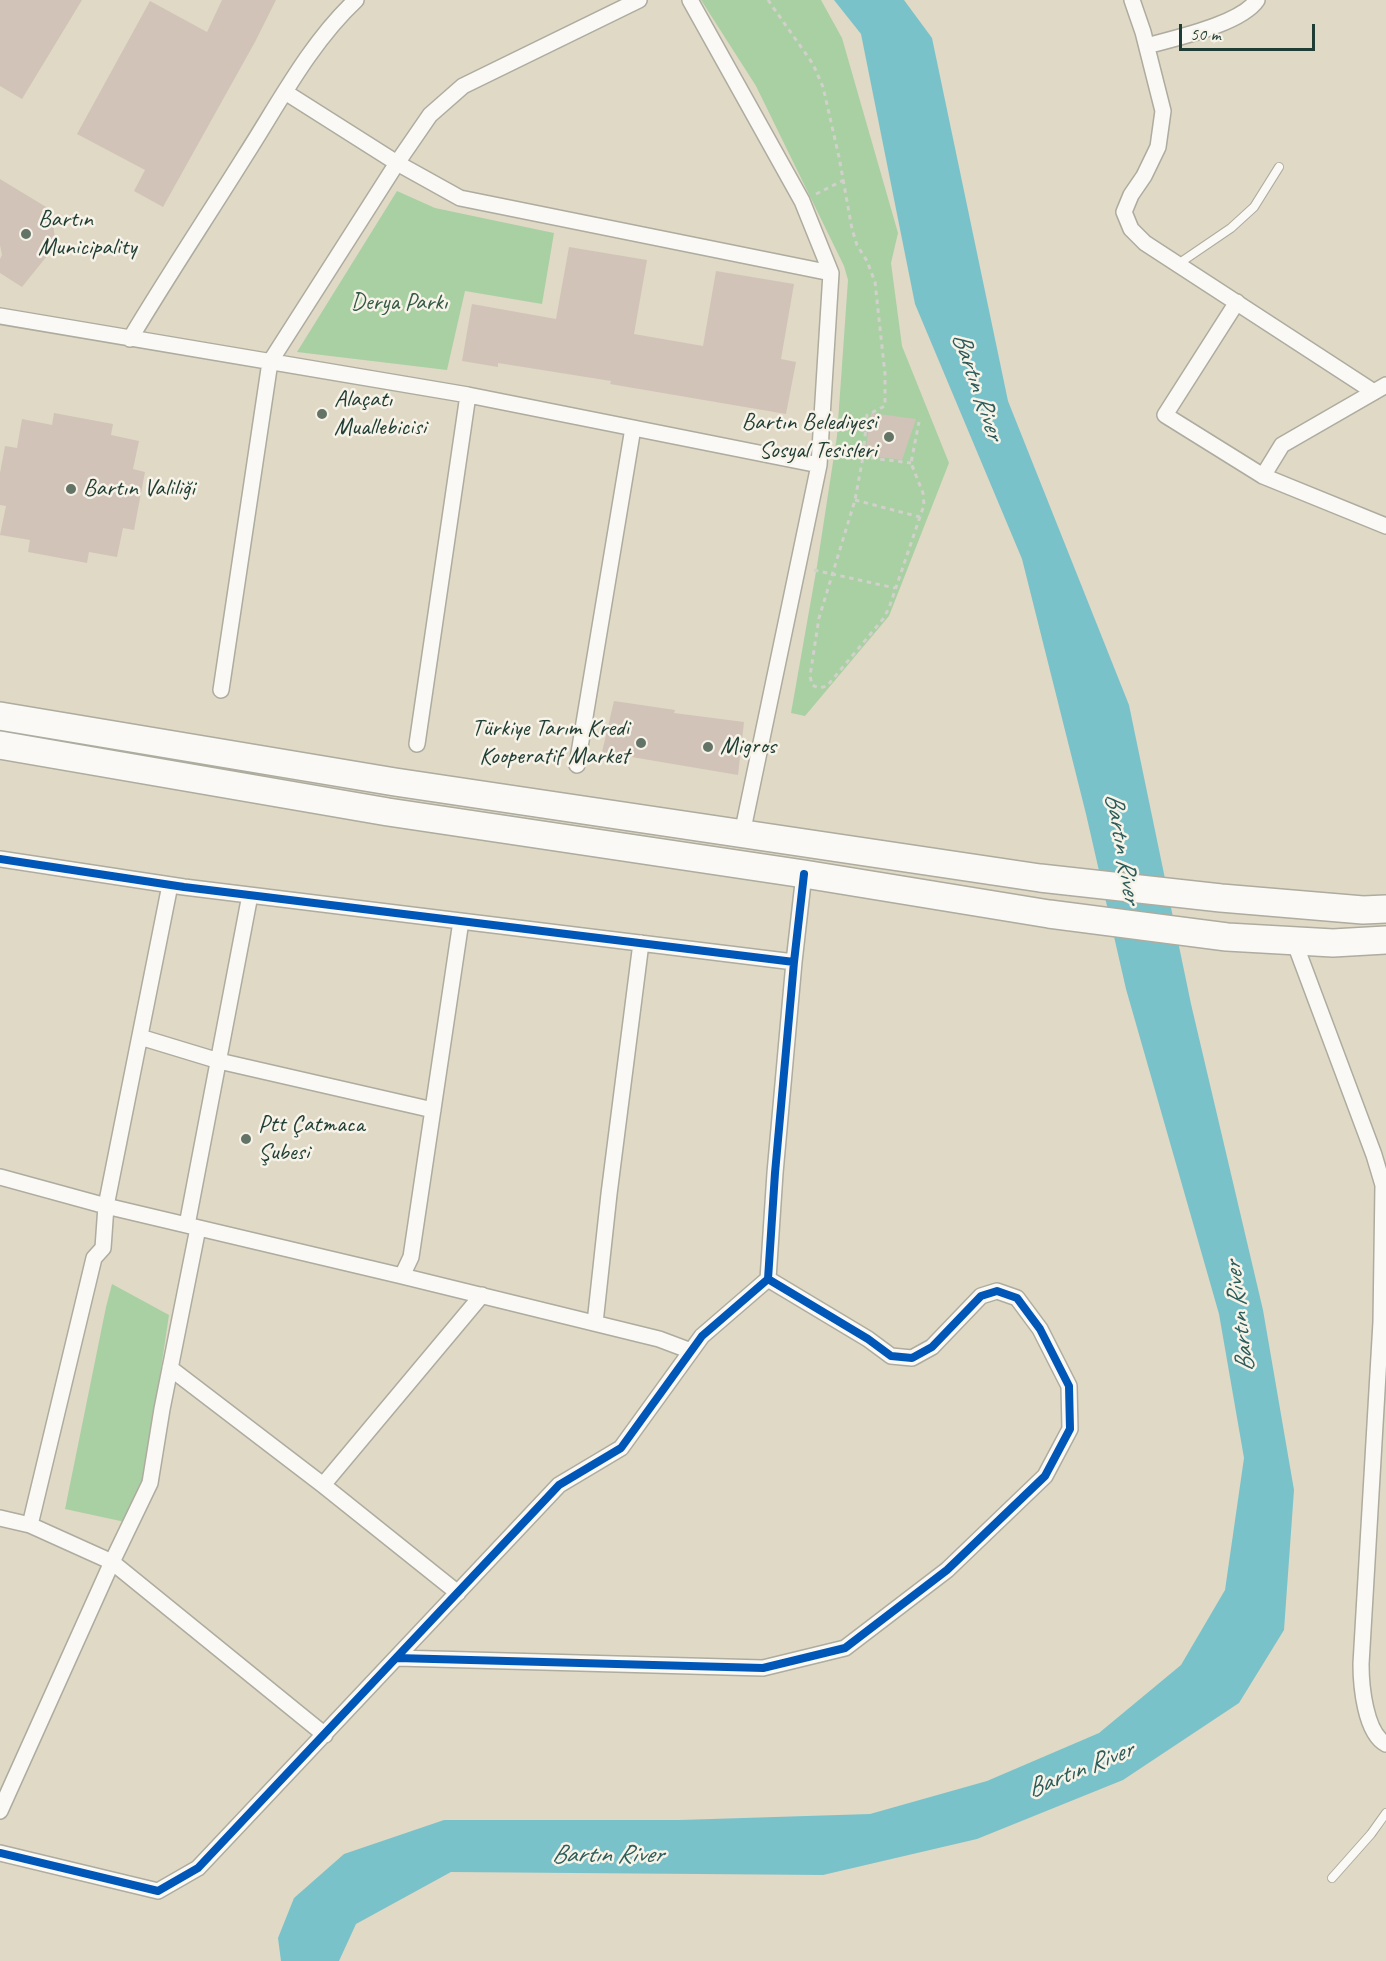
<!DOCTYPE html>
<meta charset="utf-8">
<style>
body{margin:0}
#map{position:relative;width:1386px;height:1961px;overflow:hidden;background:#e0d9c6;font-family:Caveat,sans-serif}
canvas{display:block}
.scale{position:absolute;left:1179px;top:24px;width:136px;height:27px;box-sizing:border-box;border:3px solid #1f3d34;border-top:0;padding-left:8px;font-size:18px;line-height:21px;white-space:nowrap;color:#1f3d34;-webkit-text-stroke:4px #f7f3e8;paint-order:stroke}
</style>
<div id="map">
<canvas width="1386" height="1961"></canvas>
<div class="scale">50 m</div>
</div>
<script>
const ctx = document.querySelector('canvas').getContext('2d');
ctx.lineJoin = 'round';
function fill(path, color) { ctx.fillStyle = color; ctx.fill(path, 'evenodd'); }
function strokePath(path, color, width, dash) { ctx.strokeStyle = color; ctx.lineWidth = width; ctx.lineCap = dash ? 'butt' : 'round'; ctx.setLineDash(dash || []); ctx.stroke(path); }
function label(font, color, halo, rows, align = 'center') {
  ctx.font = font + ' Caveat,sans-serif'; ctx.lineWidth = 5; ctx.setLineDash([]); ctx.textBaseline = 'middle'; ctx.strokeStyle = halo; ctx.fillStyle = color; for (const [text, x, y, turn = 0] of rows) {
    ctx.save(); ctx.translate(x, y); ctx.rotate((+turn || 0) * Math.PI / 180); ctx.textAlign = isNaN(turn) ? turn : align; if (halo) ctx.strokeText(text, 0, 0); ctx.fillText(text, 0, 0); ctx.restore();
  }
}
const green = new Path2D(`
 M701 0H821L842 38 898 233 891 263 902 346 949 463 889 616 805 716 791 713 817 566 837 436 848 280 844 266 756 86Z
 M397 191 435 208 554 233 542 304 465 291 447 370 297 352Z
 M112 1284 169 1315 144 1482 125 1522 65 1509 106 1307Z`);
const water = new Path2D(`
 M834 0H904L932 38 1008 401 1129 705 1191 1004 1263 1310 1294 1490 1284 1630 1239 1703 1123 1780 977 1839 823 1875 451 1872 356 1924 339 1961H281L278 1938 294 1898 344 1854 444 1820H680L870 1814 987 1781 1099 1733 1181 1665 1225 1590 1244 1458 1219 1314 1126 989 1086 814 1022 559 915 304 861 34Z`);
const building = new Path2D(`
 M0 0H82L22 99 0 86Z
 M222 0H276L255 42 163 207 134 191 145 170 77 134 150 1 207 32Z
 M0 179 51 210 55 238 59 241 22 287 0 273V259L2 255 0 245Z
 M569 247 647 260 634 334 703 346 716 271 794 284 781 359 796 362 786 414 610 384 611 381 498 363V367L462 361 472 304 556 319Z
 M54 413 113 424 111 435 139 441 133 469 145 472 134 530 123 528 117 557 89 552 87 563 28 552 30 540 0 535 6 506 0 505V473L5 446 17 448 22 419 52 425Z
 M871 413 916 419 902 460 865 455Z
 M614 701 675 710 674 713 744 722 738 775 602 752Z`);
const path = new Path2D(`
 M768 0 813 64 823 87 839 157 852 229 857 245 867 261 875 282 885 374V406L867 415 863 457 855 500 819 618 810 676 812 685 819 688 827 686 883 619 889 608 924 505 923 493 911 463 919 422
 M816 194 844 180
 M836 451 863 457 911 463
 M855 500 920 517
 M814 570 895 588`);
const lane = new Path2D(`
 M1180 265 1184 260 1231 228 1254 207 1279 167
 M1332 1878 1371 1834 1386 1813`);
const street = new Path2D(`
 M690 0 802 201 831 273 819 465 742 834
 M1132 0 1143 32 1163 111 1158 147 1144 176 1131 195 1124 212 1131 229 1145 243 1374 392
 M1147 46C1175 38 1241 24 1257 0
 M285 92 397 163 460 198 831 273
 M1237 302 1165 415 1263 476 1386 526
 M0 316 468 395 819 465
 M130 339C167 277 207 217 245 156 279 103 310 43 356 0
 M1263 476 1282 445 1386 385
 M221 690 270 362 397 163 430 115 463 86 639 0
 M417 744 468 395
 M577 765 633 428
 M0 859 184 887 794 962 804 874
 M1294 941 1374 1155 1383 1185 1381 1322 1361 1664C1361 1685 1365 1733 1386 1744
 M140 1037 219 1061 433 1110
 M0 1177 106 1206 402 1276 411 1257 461 921
 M187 1225 250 895
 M402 1276 659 1339 691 1351
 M595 1323 609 1194 641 943
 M170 1368 323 1485 458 1593
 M323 1485 482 1295
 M0 1518 30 1525 112 1562 150 1483 162 1409 198 1228
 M30 1525 94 1258 103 1248 106 1206 170 885
 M397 1658 763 1668 845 1648 947 1570 1045 1476 1070 1429 1069 1386 1040 1329 1017 1298 997 1291 981 1296 932 1347 912 1358 891 1356 868 1339 768 1279
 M0 1811 112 1562 325 1735
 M0 1853 158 1891 198 1868 559 1485 621 1448 702 1336 768 1279 775 1173 794 962`);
const highway = new Path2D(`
 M0 716 395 782 1040 878 1221 898 1363 910 1386 909
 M0 745 388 812 804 874 1049 914 1227 937 1333 943 1386 940`);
const cycleway = new Path2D(`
 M0 859 184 887 794 962 804 874
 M397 1658 763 1668 845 1648 947 1570 1045 1476 1070 1429 1069 1386 1040 1329 1017 1298 997 1291 981 1296 932 1347 912 1358 891 1356 868 1339 768 1279
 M0 1853 158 1891 198 1868 559 1485 621 1448 702 1336 768 1279 775 1173 794 962`);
const markers = [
 [26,234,6,"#637467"],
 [322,414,6,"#637467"],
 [889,437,6,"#637467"],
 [71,489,6,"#637467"],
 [641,743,6,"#637467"],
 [708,747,6,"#637467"],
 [246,1139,6,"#637467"]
];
const poiNames = [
 ["Bartın",38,220],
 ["Municipality",38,248],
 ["Alaçatı",334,400],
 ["Muallebicisi",334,428],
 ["Bartın Belediyesi",877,423,"right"],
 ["Sosyal Tesisleri",877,451,"right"],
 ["Bartın Valiliği",83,489],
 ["Türkiye Tarım Kredi",629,729,"right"],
 ["Kooperatif Market",629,757,"right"],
 ["Migros",720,747],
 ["Ptt Çatmaca",258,1125],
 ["Şubesi",258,1153]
];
const parkNames = [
 ["Derya Parkı",399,303]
];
const waterNames = [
 ["Bartın River",977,386,71],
 ["Bartın River",1122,848,80],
 ["Bartın River",1240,1317,-97],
 ["Bartın River",1080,1770,-22],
 ["Bartın River",607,1855]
];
fill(green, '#a9d0a3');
fill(water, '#7ac2ca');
fill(building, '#d1c3b8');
strokePath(lane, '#adac9f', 10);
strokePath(street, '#adac9f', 18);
strokePath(highway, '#adac9f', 30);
strokePath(path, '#d1d0cb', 3, [4.5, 4.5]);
strokePath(lane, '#faf9f6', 8);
strokePath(street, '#faf9f6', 15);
strokePath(highway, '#faf9f6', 27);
strokePath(cycleway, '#0057b8', 8);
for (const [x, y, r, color] of markers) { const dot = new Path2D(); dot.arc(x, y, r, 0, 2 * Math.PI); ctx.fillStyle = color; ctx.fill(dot); strokePath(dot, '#f7f3e8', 2); }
label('24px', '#1f3d34', '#f7f3e8', poiNames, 'left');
label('24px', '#325944', '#f7f3e8', parkNames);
label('italic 26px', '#2b5c5a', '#f7f3e8', waterNames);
</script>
